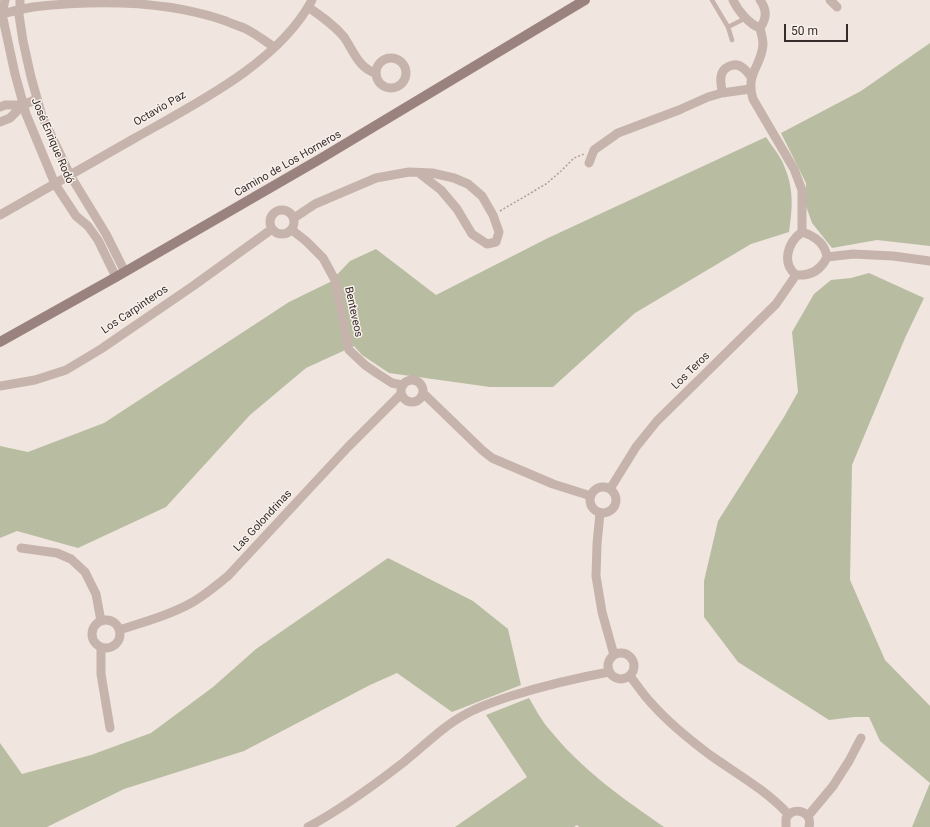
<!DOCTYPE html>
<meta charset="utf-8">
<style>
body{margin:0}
#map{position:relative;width:930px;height:827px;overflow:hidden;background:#f0e5df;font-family:Roboto,sans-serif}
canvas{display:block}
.scale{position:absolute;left:784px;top:24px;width:64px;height:18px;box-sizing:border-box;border:2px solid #362c2a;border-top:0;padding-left:5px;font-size:12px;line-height:14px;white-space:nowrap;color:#362c2a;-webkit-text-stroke:3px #f8f0eb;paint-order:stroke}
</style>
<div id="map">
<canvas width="930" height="827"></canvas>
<div class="scale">50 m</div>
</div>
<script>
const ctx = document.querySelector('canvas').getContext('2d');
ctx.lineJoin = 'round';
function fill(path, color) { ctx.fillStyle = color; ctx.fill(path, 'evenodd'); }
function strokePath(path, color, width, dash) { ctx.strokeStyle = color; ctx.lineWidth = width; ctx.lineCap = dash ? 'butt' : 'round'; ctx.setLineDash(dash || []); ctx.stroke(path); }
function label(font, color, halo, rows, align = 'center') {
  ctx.font = font + ' Roboto,sans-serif'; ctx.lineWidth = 3; ctx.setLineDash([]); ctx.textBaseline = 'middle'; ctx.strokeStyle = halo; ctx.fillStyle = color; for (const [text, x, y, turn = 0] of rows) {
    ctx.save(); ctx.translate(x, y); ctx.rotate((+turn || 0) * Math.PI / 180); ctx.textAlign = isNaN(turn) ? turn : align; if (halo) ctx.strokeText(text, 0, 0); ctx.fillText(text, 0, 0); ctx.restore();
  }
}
const green = new Path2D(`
 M930 43V246L877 240 832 248 812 223 806 206V183L781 133 861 91Z
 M766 137C771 145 778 153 782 161 794 186 793 206 789 232L751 244 635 313 553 387H490L389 373 362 355 354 346 306 368 250 415 166 507 78 548 17 531 0 538V446L28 452 104 423 289 302 330 282 350 261 376 249 436 295 548 238Z
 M869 273 924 298 905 338 852 465 850 580 885 660 930 706V827H912L930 783 880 741 869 717H854L829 720 738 662 704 617V581L718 521 784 417 798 392 792 332 814 294 831 280 851 278Z
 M388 558 473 601 508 629 521 685 452 712 397 673 370 685 244 751 124 789 47 827H0V743L22 774 91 755 151 733 213 687 256 649Z
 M529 698C535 708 541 720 549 729 581 769 622 798 664 827H579L577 825 574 827H455L527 777 486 715Z`);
const path = new Path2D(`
 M500 211 546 184 561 171 574 158 584 154`);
const lane = new Path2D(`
 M712 0 728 27 732 40
 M728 27 746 18`);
const street = new Path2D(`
 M5 0 2 14 15 74 26 114 55 184 76 216 88 226 98 240 116 277
 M20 0V9L19 15 23 41 31 77 42 116 70 175 106 234 125 272
 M733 0C738 11 749 24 760 28
 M760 0C767 10 767 18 760 28 761 33 763 39 763 44 762 66 745 73 753 99L794 169 802 190V232
 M830 0 837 7
 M308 7C321 16 334 25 344 37 353 50 359 69 376 73
 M0 15C11 11 22 9 33 7 96 0 166 0 226 21 232 24 240 26 246 29 256 34 265 41 274 47
 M376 73a15 15 0 1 1 30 0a15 15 0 1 1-30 0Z
 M722 93C722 88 720 82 721 77 722 67 735 61 743 68 746 70 749 74 751 77
 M0 107 5 105H23
 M0 122 10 118 23 105 37 99
 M589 163 594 150 618 133 679 110 708 97 722 93 750 89
 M270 222a12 12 0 1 1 24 0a12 12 0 1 1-24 0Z
 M0 215C45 189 90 164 135 138 195 104 279 63 312 0
 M294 218 315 204 376 178 409 172 432 173 454 178 468 184 482 196 493 215 499 232 496 242 487 244 472 234 457 209 441 190 419 173
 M292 230 306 241 323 258 335 280 349 350 365 365 378 374 392 383 402 385
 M802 232C815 236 825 244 827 257 821 270 810 276 796 275 781 263 788 242 802 232Z
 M827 257 853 254 893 256 930 261
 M401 391a11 11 0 1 1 22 0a11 11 0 1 1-22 0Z
 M0 386 35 380 66 370 101 349 193 286 272 229
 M423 393 482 450 492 458 553 484 591 496
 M590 500a13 13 0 1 1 26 0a13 13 0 1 1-26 0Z
 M610 489 636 447 657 421 776 304 796 275
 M600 513 597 544 596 576 602 612 614 655
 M21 548 57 553 71 559 85 572 96 594 101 621
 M92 634a14 14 0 1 1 28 0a14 14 0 1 1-28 0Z
 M119 630C144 622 170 615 193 602 205 595 217 585 228 576L348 447 401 394
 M101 647V674L110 728
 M608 666a13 13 0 1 1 26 0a13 13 0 1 1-26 0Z
 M630 676C637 685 644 696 653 705 670 724 690 740 710 755 737 774 766 790 788 814
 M808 816 833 786 849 761 861 738
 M308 827C342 809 373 786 404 762 424 746 443 726 466 714 480 706 496 701 511 696 543 686 576 678 609 672
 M786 827V818C794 805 813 812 809 827`);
const secondary = new Path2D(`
 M0 342 116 277 320 159 585 0`);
const streetNames = [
 ["Octavio Paz",160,109,-30],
 ["José Enrique Rodó",52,141,67],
 ["Camino de Los Horneros",288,164,-30],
 ["Los Carpinteros",135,310,-34],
 ["Benteveos",353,312,78],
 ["Los Teros",691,371,-44],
 ["Las Golondrinas",263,521,-47]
];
fill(green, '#b8bda1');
strokePath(path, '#b29e97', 1.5, [2, 2]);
strokePath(lane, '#c6b4ac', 4.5);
strokePath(street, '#c6b4ac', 9);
strokePath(secondary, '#9a837e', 10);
label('11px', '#362c2a', '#f8f0eb', streetNames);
</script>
